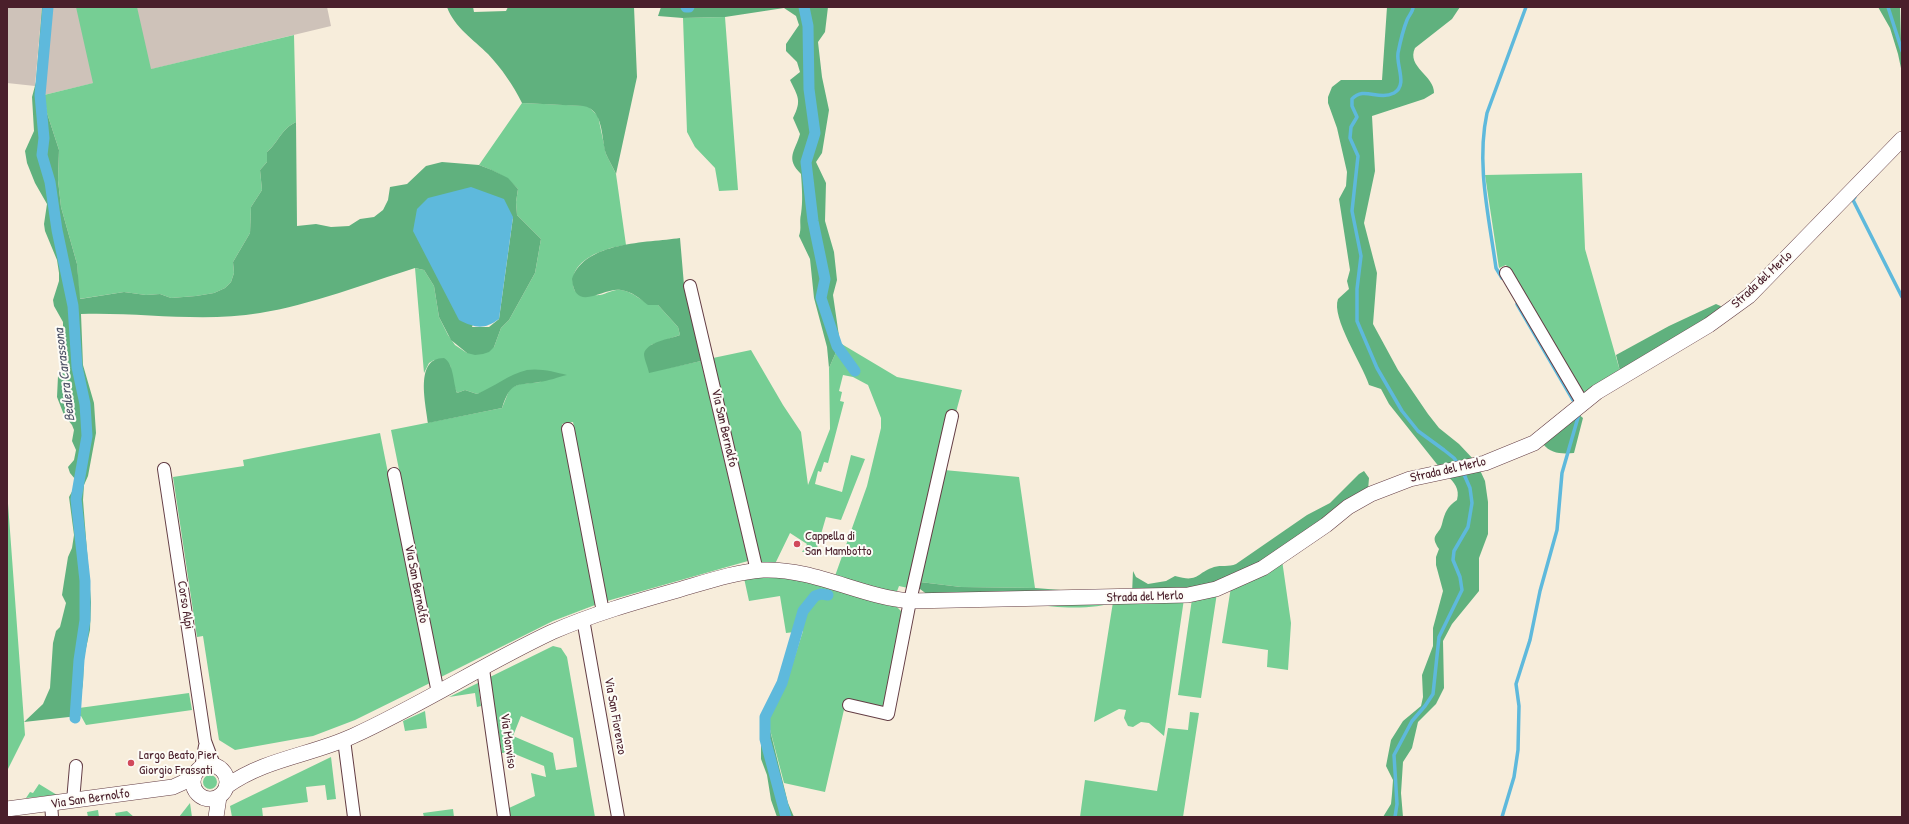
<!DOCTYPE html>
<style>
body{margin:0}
#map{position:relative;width:1909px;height:824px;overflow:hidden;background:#f7eddb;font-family:"Patrick Hand",sans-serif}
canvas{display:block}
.frame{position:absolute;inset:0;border:8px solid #4a1f2b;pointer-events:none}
</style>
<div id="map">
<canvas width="1909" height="824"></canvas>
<div class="frame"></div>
</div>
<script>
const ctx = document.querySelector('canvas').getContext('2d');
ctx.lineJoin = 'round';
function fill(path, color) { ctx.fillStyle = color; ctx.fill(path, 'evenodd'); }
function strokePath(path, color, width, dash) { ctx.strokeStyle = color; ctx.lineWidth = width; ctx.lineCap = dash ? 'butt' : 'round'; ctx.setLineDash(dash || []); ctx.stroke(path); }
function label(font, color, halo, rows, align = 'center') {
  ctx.font = font + ' "Patrick Hand",sans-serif'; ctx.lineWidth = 4; ctx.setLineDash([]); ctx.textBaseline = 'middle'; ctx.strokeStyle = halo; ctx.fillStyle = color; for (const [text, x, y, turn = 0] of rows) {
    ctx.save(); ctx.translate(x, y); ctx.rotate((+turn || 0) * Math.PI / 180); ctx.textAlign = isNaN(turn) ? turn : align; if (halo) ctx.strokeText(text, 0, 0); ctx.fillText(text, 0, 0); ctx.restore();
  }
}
const industrial = new Path2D(`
 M7 7H42L35 86 7 83Z
 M51 7H327L331 26 44 95Z`);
const green = new Path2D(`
 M76 7H137L151 69 294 35 296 122C281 129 278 143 267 152V162L260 170 262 190 251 207 250 233 233 262 234 273 231 282 225 288 214 293 196 296 171 298 160 294 146 295 124 292 79 299 77 264 61 207 58 180 59 150 47 113 44 95 93 83Z
 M725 17 738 190 719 191 715 168 695 147 687 132 683 18Z
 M522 103 588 106 598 116 606 154 616 174 626 245C603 248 564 262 575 291 582 292 592 296 600 295 607 294 613 289 621 290 636 292 644 306 658 305L678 327 680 335 651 345 649 372 701 361 748 561 607 601 573 422 562 424 595 605 553 621 441 677 391 430 502 408 510 388 520 384 540 382 550 371 477 394 465 390 457 393 453 383 450 365 434 360 429 363 424 373 415 268 424 270 434 286 439 317 448 335 455 345 467 353 494 347 501 328 509 320 535 273 541 239 517 215 516 202 518 189C507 177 495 171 479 165Z
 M1582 173 1585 249 1620 371 1583 396 1506 265 1499 268 1485 175Z
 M840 343 897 377 962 390 908 588 899 586 896 594 835 576 867 486 881 428V418L868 385 853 377 843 375 839 391 842 392 840 401 844 402 828 463 824 462 821 472 818 471 815 484 842 492 851 455 865 459 841 520 826 517 817 548 814 551 802 552 807 544 790 533 774 566H762L713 358 751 350 783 405 801 432 808 485 830 429 829 368Z
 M380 433 430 683 355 720 313 736 235 750 219 740 203 636 197 637 173 477 244 466 243 460Z
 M944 470 1019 477 1035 588 961 587 920 582Z
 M7 490 25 735 7 771Z
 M1282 560 1291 623 1288 670 1267 667 1268 650 1222 643 1231 587Z
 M781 575 896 606 903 613 886 709 846 701 825 792 784 783 768 722 787 681 803 631 786 633 780 596 749 601 744 578Z
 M1217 593 1201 698 1178 695 1192 599Z
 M1184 599 1164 736 1149 723 1141 722 1133 727 1128 726 1124 718 1126 710 1119 709 1094 722 1113 602C1098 610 1052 608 1035 604Z
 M553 646 561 648 567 657 595 817H510L509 808 535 796 531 773 546 777 544 766 510 752 502 753 490 677ZM521 716 573 738 577 767 556 770 553 753 513 736Z
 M478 683 481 706 477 707 475 693 449 697Z
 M189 693 192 710 86 725 81 716H78L79 708Z
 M425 711 427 728 405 731 403 721Z
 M1190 712 1199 713 1183 817H1080L1085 780 1157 791 1168 728 1188 730Z
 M331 757 336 799 327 800 325 785 306 787 308 802 262 808 263 817H232L230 806Z
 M203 782a7 7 0 1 1 14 0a7 7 0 1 1-14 0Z
 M39 784 57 795 26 798 30 792 33 793Z
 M190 803 192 817H179Z
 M453 809 454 817H424L423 813Z
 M98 810 99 817H88L87 812Z
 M127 811 134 817H116L115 813Z`);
const forest = new Path2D(`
 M42 7H51L44 95 47 113 59 150 58 180 61 207 77 264 80 299 124 292 146 295 160 294 171 298 196 296 214 293 225 288 231 282 234 273 233 262 250 233 251 207 262 190 260 170 267 162V152C278 143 281 129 296 122L297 226 316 224 331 227 349 226 360 219 374 217 383 210 388 200 390 187 407 184 426 166 442 162 479 165 492 170 508 178 518 189 516 202 517 215 541 239 535 273 509 320 501 328 494 347 489 352 483 354 475 355 467 353 451 340 439 317 434 286 424 270 415 268C367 283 310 305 260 313 201 323 141 312 81 314L83 365 94 403 96 433 88 476 84 485 83 500 91 602 90 630 84 657 83 683 78 716 24 722 43 704 50 688 53 643 56 631 60 627 66 603 62 595 64 582 68 557 72 548 74 535 69 497 74 488 75 479 70 473 68 467 74 460 76 450 72 441 74 430 72 425 64 415 57 397 58 376 65 362 66 357 60 341 63 327V322L54 306 53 300 59 281V273L57 260 45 231 44 224 47 204 35 183 27 163 25 151 34 131 32 97 36 82ZM513 217 499 319 489 327H472Z
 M447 7H473L474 12 506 11 508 7H634L637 77 616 174C613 167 609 161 606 154 601 138 604 109 583 106L522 103C513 85 502 69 488 54 474 40 454 27 447 7Z
 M661 7H828L825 32 818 42 822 77 829 110 822 153 816 162 826 183 825 221 834 252 837 280 833 295 840 343 829 368 827 347 814 298 810 259 799 236C802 228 799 222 801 214 803 201 802 188 801 174 785 158 795 152 800 134L793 118C802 100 798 97 790 80L800 72 797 62 786 51V44L799 25 796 16 784 8 725 17 683 18 658 16Z
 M1387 7H1460L1452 19 1415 48C1406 67 1435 76 1434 93L1424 99 1372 116 1375 171 1364 223 1377 273 1373 324 1398 370 1428 414 1439 428 1459 444 1475 461 1440 468 1389 404 1381 389 1369 385C1362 363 1331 318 1338 299L1349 289 1347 281 1350 270 1339 199 1346 186 1347 172 1337 128 1328 103V97L1332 87 1341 80H1382Z
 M1878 7H1900L1902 73 1898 54 1890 28Z
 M680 238 684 285 701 361 649 373C648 367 644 359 644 354 646 342 670 339 680 335L678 327 658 305H648C639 298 633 292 621 290 603 287 575 314 572 279 585 241 647 243 680 238Z
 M1716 304 1725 308 1620 371 1616 355 1669 326Z
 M444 358C454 364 453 383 457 393L465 390 477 394C494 387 509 374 527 370 540 368 555 372 567 375 558 377 549 381 539 382 515 386 511 381 502 408L428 423C426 404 414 358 444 358Z
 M1577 413 1583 418 1574 453C1562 454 1551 454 1543 444Z
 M1479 468 1485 481 1488 502V534L1479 558V591L1452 624 1443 641 1444 688 1436 704 1418 722 1412 748 1403 762 1401 793 1403 817H1383L1391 804 1392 794 1393 780 1386 766 1391 740 1403 721 1421 706 1423 697 1422 675 1433 646V628L1443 591 1436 565V557L1439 549C1429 534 1439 536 1442 524 1445 512 1447 507 1457 500 1460 488 1454 483 1447 475Z
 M1364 471 1369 478 1368 490 1274 558 1211 587 1132 594 1133 571 1136 577 1148 584 1166 581 1175 576C1199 583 1196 573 1214 567 1221 565 1229 567 1236 564L1307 515 1330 503 1359 474Z
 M920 582 961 587 1035 588 1113 594 928 595 920 589Z
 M768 722 788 803 794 817H777L771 800 767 775 761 759V741Z`);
const water = new Path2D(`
 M471 187 504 199 513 217 499 319C484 330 475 328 459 320L413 231 417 209 428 198Z`);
const stream = new Path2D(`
 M1413 7C1413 12 1409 15 1407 20 1403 30 1400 43 1398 53 1396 66 1408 85 1394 93 1378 101 1364 86 1352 99V106L1357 117 1351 127 1350 138 1358 156 1352 211 1361 256 1357 289V321L1377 368 1402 411 1418 431 1444 450 1454 458 1459 465
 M1888 7 1902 51
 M1855 197 1853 200 1902 297
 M1502 278 1496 268C1489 217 1476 164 1487 113L1526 7
 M1517 304 1573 400
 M1395 817 1397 804 1394 755 1412 721 1425 706 1433 694 1439 637 1462 590 1460 577 1453 560 1454 551 1468 527 1472 503 1470 488 1463 472
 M1502 817 1514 777 1518 750 1519 706 1516 684 1530 640 1540 591 1557 530 1562 473 1579 414`);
const canal = new Path2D(`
 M48 7 40 95 44 138 42 155 50 182 57 230 73 306 77 367 85 404 87 436 76 499 85 581V620L79 660 75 718
 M686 7H689
 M804 7 808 26 809 89 815 133 806 162 813 221 825 279 821 298 837 346 855 371
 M786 817 765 739V717L782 683 803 611 815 596 821 594 828 595`);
const minor = new Path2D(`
 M1506 273 1582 402
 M690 286 757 571
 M568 429 603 612
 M164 469 205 741 214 765
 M394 474 438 693
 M583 619 618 817
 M483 669 504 817
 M849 705 888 714 910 601 952 416
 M344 740 354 817
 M201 768 205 746
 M73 801 76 766
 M51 804 52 817`);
const tertiary = new Path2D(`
 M193 782a17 17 0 1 1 34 0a17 17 0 1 1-34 0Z
 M227 786C264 759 312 755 353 736 421 705 484 664 552 632 593 614 635 602 678 590 706 582 734 572 763 570 814 568 861 597 910 601L1188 595 1216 589 1263 568 1326 525 1348 507 1371 494 1410 479 1485 463 1534 443 1597 392 1709 325 1749 296 1902 139
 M7 809 173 787 193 778
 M216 817 219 797`);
const markers = [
 [797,544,4,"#d1495b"],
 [131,763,4,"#d1495b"]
];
const streetNames = [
 ["Strada del Merlo",1762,280,-43],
 ["Via San Bernolfo",724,428,77],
 ["Strada del Merlo",1448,470,-13],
 ["Via San Bernolfo",416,584,79],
 ["Strada del Merlo",1145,597,-2],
 ["Corso Alpi",185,605,81],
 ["Via San Fiorenzo",615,716,80],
 ["Via Monviso",508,741,82],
 ["Via San Bernolfo",90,799,-8]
];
const poiNames = [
 ["Cappella di",805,537],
 ["San Mambotto",805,552],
 ["Largo Beato Pier",139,756],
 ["Giorgio Frassati",139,771]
];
const waterNames = [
 ["Bealera Carassona",65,375,-97]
];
fill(industrial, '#cec2b9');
fill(green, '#76ce94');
fill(forest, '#60b17e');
fill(water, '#5eb9dc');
strokePath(stream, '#5eb9dc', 3.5);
strokePath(canal, '#5eb9dc', 11);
strokePath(minor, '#643e45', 14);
strokePath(tertiary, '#643e45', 16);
strokePath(minor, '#fff', 12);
strokePath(tertiary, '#fff', 15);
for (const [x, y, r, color] of markers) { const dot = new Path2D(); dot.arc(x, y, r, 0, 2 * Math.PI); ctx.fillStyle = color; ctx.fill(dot); strokePath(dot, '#fdfcf7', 1.5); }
label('13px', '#4a1f2b', '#fdfcf7', streetNames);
label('13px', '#4a1f2b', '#fdfcf7', poiNames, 'left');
label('italic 14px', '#515569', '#fdfcf7', waterNames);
</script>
